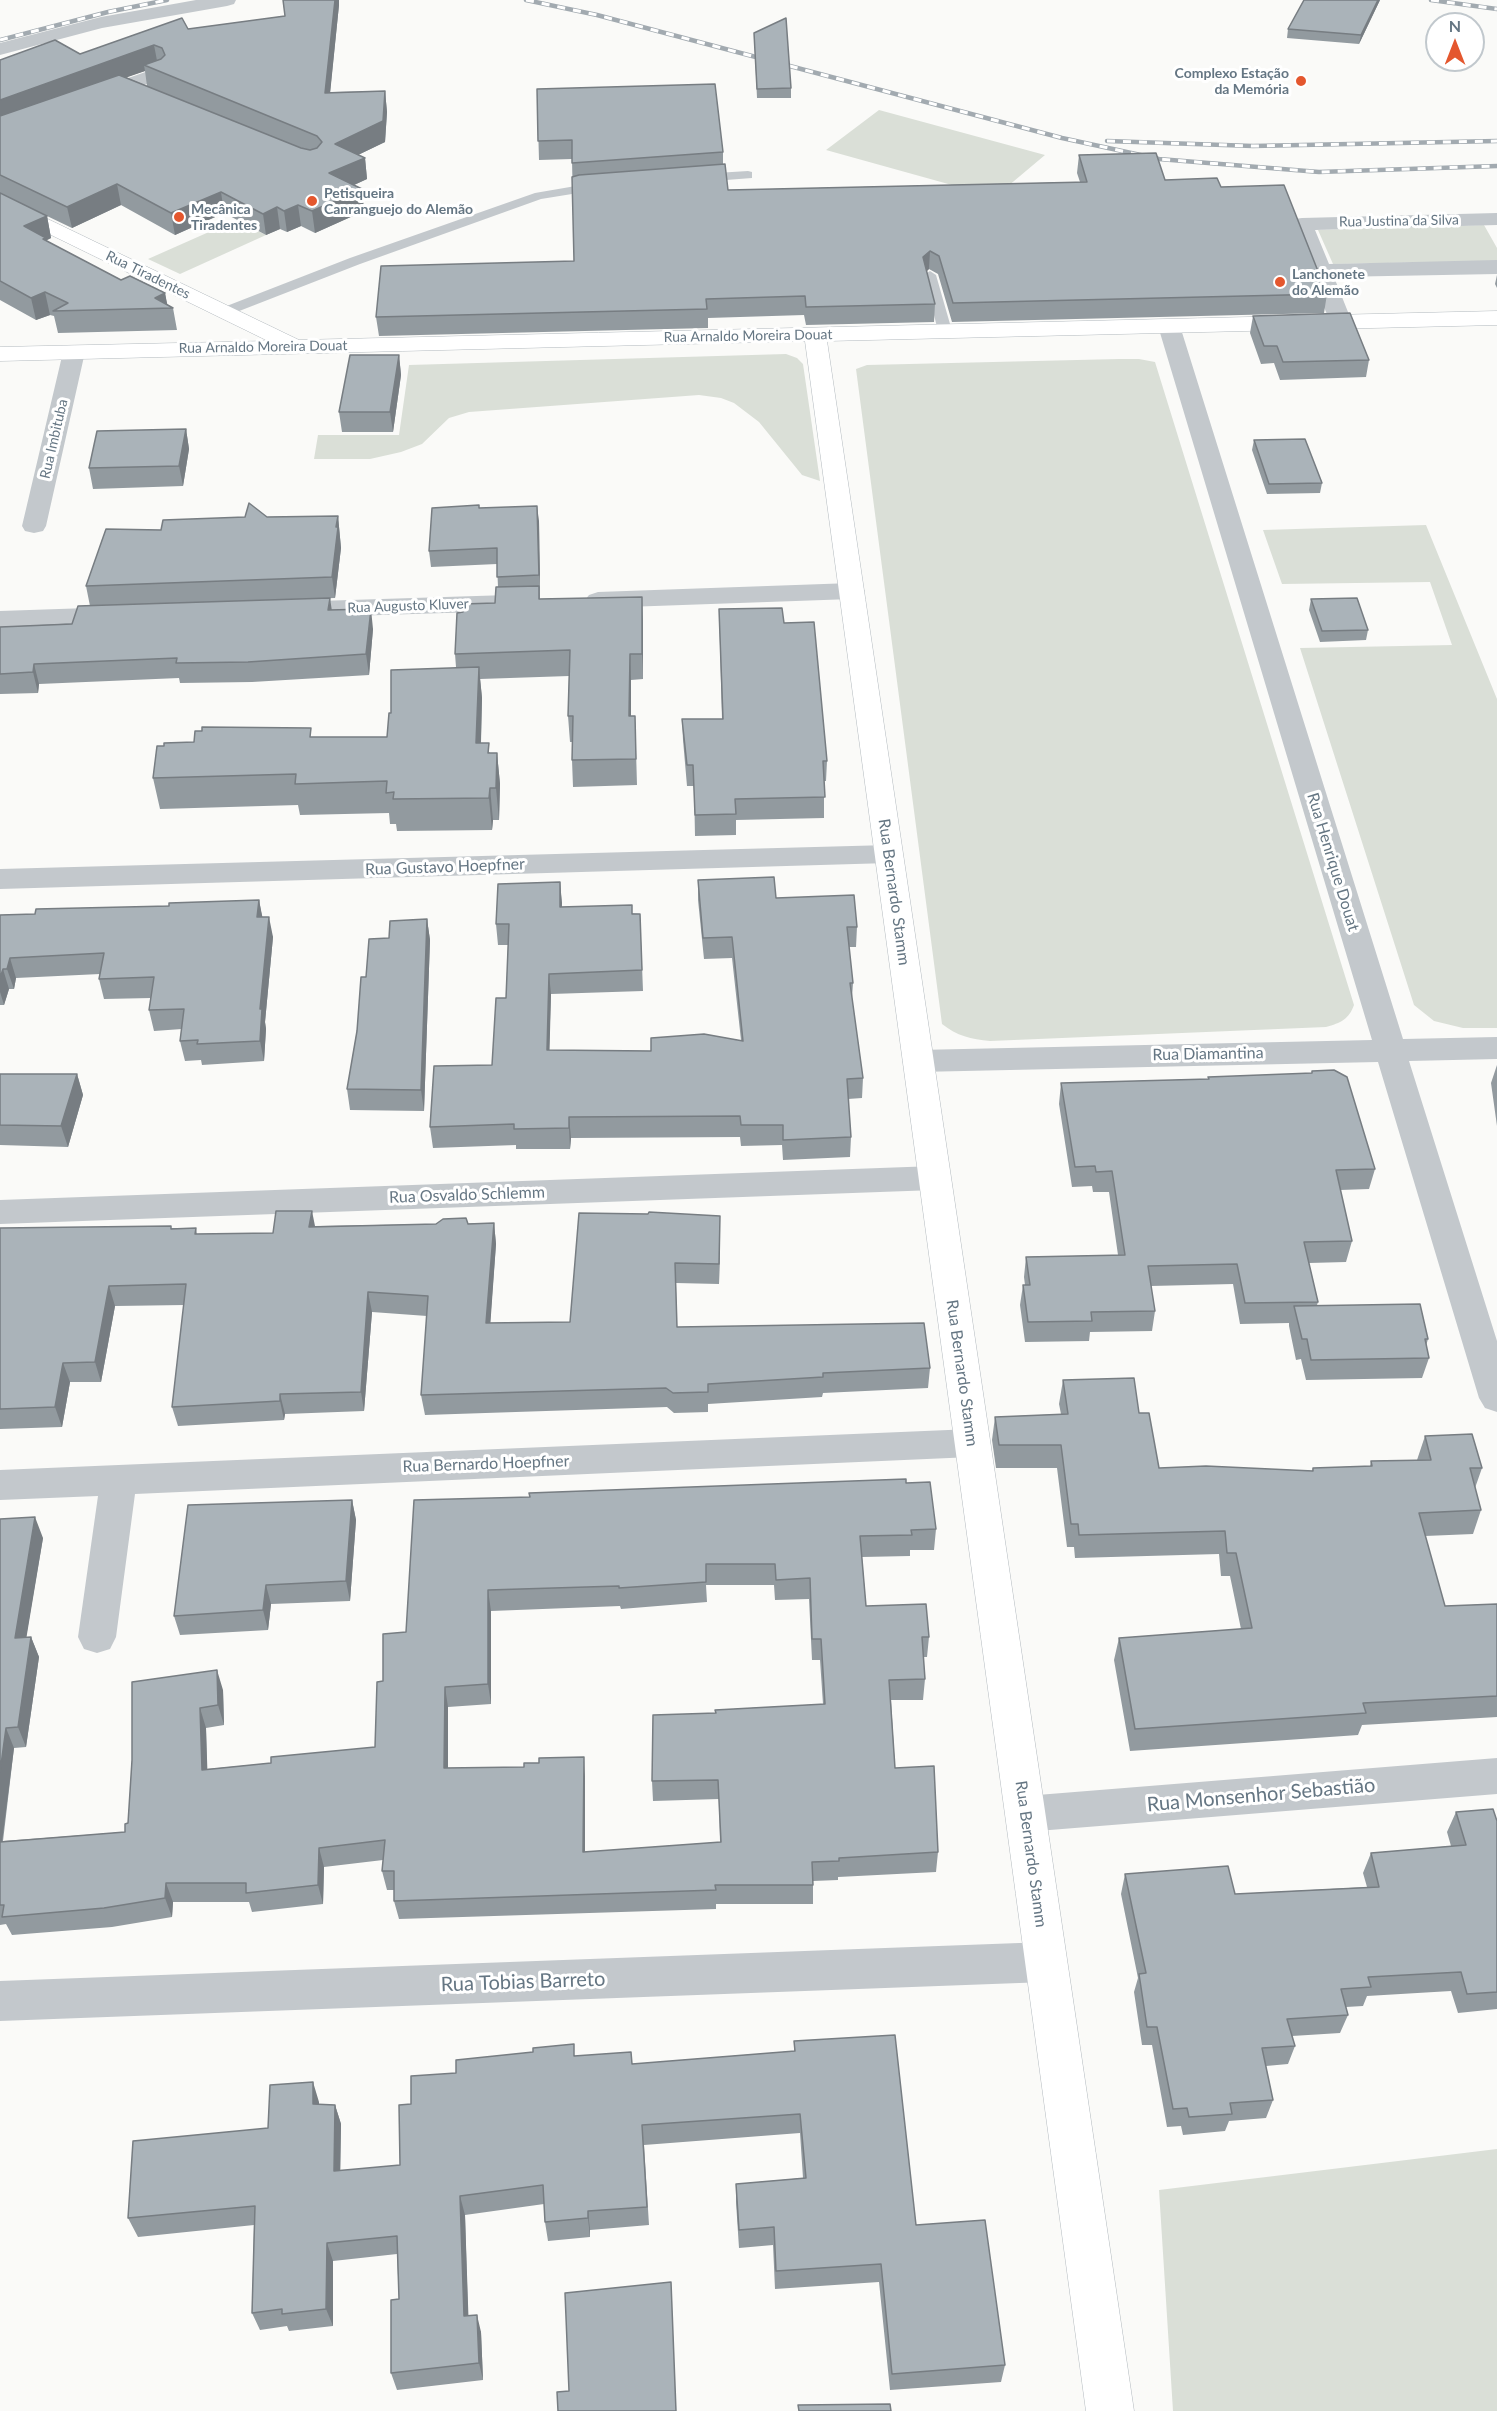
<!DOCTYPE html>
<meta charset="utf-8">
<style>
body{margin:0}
#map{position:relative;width:1497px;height:2411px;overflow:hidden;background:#fafaf8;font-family:Lato,sans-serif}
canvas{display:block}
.north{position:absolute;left:1425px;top:12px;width:60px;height:60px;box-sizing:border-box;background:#fff;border:2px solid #c1c8cd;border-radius:50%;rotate:0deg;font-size:16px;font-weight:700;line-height:24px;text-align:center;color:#657683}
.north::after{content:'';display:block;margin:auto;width:21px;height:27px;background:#e4572e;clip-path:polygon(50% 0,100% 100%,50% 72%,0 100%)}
</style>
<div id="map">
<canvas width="1497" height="2411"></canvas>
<div class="north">N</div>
</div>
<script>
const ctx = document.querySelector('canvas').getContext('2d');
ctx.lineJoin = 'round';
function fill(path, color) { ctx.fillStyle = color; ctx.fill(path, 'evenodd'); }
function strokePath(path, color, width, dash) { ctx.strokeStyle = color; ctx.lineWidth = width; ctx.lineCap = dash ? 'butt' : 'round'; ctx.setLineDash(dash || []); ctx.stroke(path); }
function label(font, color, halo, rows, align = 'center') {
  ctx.font = font + ' Lato,sans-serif'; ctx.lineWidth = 6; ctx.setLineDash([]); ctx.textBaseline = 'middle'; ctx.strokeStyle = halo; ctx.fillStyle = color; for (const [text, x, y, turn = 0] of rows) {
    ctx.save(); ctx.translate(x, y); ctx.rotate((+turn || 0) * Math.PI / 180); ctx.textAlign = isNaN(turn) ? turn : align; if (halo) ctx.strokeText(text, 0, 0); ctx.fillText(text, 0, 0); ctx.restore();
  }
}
const green = new Path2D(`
 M879 110 1045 155 995 197 826 150Z
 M236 220 266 235 180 274 148 259Z
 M1484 225 1497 248V261L1333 264 1318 230Z
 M786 354 797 358 803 364 820 481 802 475 759 422 734 403 721 398 699 395 469 412 449 418 422 444 401 452 370 459H314L318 435H399L409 365Z
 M1119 359H1139L1155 362 1354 1005C1349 1019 1341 1023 1326 1027L990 1041C971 1039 957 1036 942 1024L856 369 867 365Z
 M1426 525 1497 699V1028H1463L1434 1021 1414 1005 1300 648 1452 645 1430 582 1282 584 1263 530Z
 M1497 2149V2411H1173L1159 2190Z`);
const lane = new Path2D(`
 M748 171 752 172V178L700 182 694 178 700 174Z
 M599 182 603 183 605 186 603 189 541 199 360 264 229 315 224 316 217 312 219 309 350 258 535 193Z
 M930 271 936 275 952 331 950 334 945 335 938 331 924 275Z`);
const street = new Path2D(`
 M196 0H236L234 4 227 6 102 28 0 55V43L101 17Z
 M157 68 164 70 167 74 164 78 95 102 88 100 85 96 88 92Z
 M1497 213V225L1315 230 1329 264 1497 260V274L1334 277 1352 322 1349 327 1341 329 1333 327 1330 322 1291 224 1294 219 1302 218Z
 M1169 319 1177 321 1180 326 1403 1039 1497 1037V1059L1409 1061 1497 1341V1412L1485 1408 1479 1398 1378 1062 918 1072 907 1069 902 1061 907 1053 918 1050 1372 1040 1158 326 1161 321Z
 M74 345 82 347 85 352 46 526 43 531 34 533 25 531 22 526 63 352 66 347Z
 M852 583 861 586 865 591 861 596 852 599 598 608 589 605 585 600 589 595 598 592Z
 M508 595 517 598 521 603 517 608 508 611 287 618 278 615 274 610 278 605 287 602Z
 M118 607 127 609 131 615 127 621 118 623 0 627V611Z
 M889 845 899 847 903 854 899 861 889 863 0 889V869Z
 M935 1166 947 1170 951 1178 947 1186 935 1190 0 1224V1200Z
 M972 1429 985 1433 990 1443 985 1453 972 1457 135 1494 116 1637 110 1649 97 1653 84 1649 78 1637 98 1496 0 1500V1470Z
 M1497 1758V1794L1025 1832 1011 1827 1005 1814 1011 1801 1025 1796Z
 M1046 1942 1061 1948 1067 1962 1061 1976 1046 1982 0 2021V1981Z`);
const secondary = new Path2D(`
 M0 196 299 340 1497 311V325L827 341 1134 2411H1086L805 341 0 361V347L268 341 0 210Z`);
const rail = new Path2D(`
 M526 0 597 15 1062 138 1159 159 1319 172 1497 166
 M1431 0 1497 9
 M0 40 108 12 167 0
 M1107 141 1253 146 1497 141`);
const wall = new Path2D(`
 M283 0H339V5L330 92 385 91 387 112 385 142 358 155 365 158 367 179 354 185 362 189 364 211 315 233 301 226 287 232 280 229 266 235 224 213 175 235 121 205 72 228 47 216 51 238 47 240V241L121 280 165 293 167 305 173 308 177 330 58 333 54 316 50 315 36 320 0 300V60L80 54 188 29 285 16ZM145 71 147 86 126 77Z
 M1304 0H1380L1359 44 1287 38 1288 29Z
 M754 33 791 88V98H757Z
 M537 89 723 152V165L728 190 1080 182 1077 173 1079 155 1165 180 1221 187 1327 294 1324 313 952 322 938 274 929 269 926 271 935 304 934 322 806 325 804 315 708 318V328L379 336 376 317 574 261 572 159 539 160Z
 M1497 275V288L1495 284Z
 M1253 316 1369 360 1366 377 1280 380 1274 363 1261 364 1250 333Z
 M399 355 401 375 393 432H342L339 412Z
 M186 429 189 449 183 486 93 489 89 468Z
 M1254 440 1322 483 1320 493 1267 494 1252 450Z
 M479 508 539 521 540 599 642 597 643 679 631 680V716H635L637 785 573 787 572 760V742H570L568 716 569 676 480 679 482 698 481 743 490 753H497L500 784 499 820H493L492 830 397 831 396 824H390L389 813 300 815 298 805 160 809 153 778 164 746 194 742 312 737H387L391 713 456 667 455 654 463 612 495 603 498 587 497 564 431 567 429 551Z
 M338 516 341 548 335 598 90 606 86 586 161 530 267 517Z
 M1311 599 1368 630 1366 640 1320 642 1309 610Z
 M719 609 784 623 827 761 826 781H824V818L736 820V835L695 836 694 786H687L683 740 682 719H722Z
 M332 610 373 629 369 675 252 682 180 683 179 678 39 684 38 693 0 694V627Z
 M698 880 776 898 857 927 856 947H849L853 983 852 998 863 1078 862 1098 848 1099 851 1137 850 1157 783 1160 782 1145 741 1146 740 1137 571 1138 570 1149H516V1145L433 1148 430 1127 492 1065 506 998 508 945H498L496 924 560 882 562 907 640 914 643 991 551 994 549 1050 651 1051 741 1040 732 958 704 959 698 900Z
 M259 900 262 917 273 937 265 1022 266 1029 264 1061 202 1065 201 1060 185 1061 180 1041 182 1029 154 1031 149 1010 151 998 104 999 99 979 100 974 16 978 14 989H9L4 1005H0V915L35 914Z
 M427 919 430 940 424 1111 350 1110 347 1089 366 977 389 938Z
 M1497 1065V1126L1491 1083Z
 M0 1074H77L83 1095 68 1147 0 1145V1146Z
 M1208 1077 1375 1169 1369 1189 1340 1190 1352 1241 1346 1262 1309 1263 1318 1302 1317 1305 1428 1339 1426 1346 1429 1358 1422 1378 1306 1380 1301 1359 1296 1360 1289 1326V1323L1240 1324 1233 1284 1151 1286 1155 1311 1152 1331 1090 1332 1089 1341 1025 1342 1020 1305 1023 1285H1025L1024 1277 1026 1257 1118 1255 1109 1192H1093L1092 1186 1072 1187 1059 1104 1061 1083 1208 1079Z
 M494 1223 496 1244 490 1323 570 1322 720 1236 719 1284 676 1283 677 1327 930 1368 928 1388 823 1393 822 1397 708 1404V1412L674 1413 667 1407 425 1415 421 1395 427 1316 372 1312 364 1411 285 1414 284 1420 178 1426 172 1407 184 1305 115 1306 101 1382H70L62 1427 0 1429V1228H196L197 1234 273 1233 315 1226Z
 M1063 1380 1139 1413 1159 1468 1312 1471 1313 1468 1370 1466 1371 1461 1417 1460 1425 1436 1482 1468 1475 1488 1481 1510 1473 1534 1425 1536 1445 1606 1497 1604V1717L1362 1725 1358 1735 1130 1751 1114 1660 1119 1638 1241 1629 1230 1576H1221L1219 1554 1075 1558 1074 1547H1067L1057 1468H996L992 1440 995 1417 1061 1414 1059 1404Z
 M906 1483 936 1529 934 1550H910V1556L862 1557 866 1606 929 1637 927 1657H923L925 1679 923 1700H891L895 1768 938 1852 936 1872 838 1877V1880L813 1881V1904H716V1909L399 1919 394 1901V1890H387L382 1871 383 1860 324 1867 323 1904 252 1912 249 1902H173L172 1917 112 1927 12 1935 6 1924 0 1925V1519L43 1538 26 1637H31L39 1657 26 1747 14 1748 3 1841 125 1832 128 1823 132 1760 223 1690 224 1725 206 1728 207 1769 271 1763 375 1747 383 1681 406 1632 530 1497ZM706 1585H774L775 1600 809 1599 812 1660H820L823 1704 715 1710V1713L652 1781 653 1801 719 1799 720 1842 585 1852V1776L448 1768V1707L491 1704V1611L620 1606 621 1609 707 1602Z
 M352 1500 356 1520 350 1601 271 1604 268 1630 180 1635 174 1616Z
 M1456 1812 1497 1821V2009L1458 2013 1451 1991 1367 1996 1363 2006 1346 2007 1348 2015 1340 2033 1292 2036 1295 2046 1288 2064 1266 2066 1273 2100 1266 2118 1229 2121 1225 2131 1183 2135 1181 2126 1167 2127 1152 2045H1142L1134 1992 1138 1978 1121 1894 1125 1874 1235 1894 1367 1887 1363 1873 1371 1853 1451 1846 1447 1832Z
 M794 2041 916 2225 1005 2365 1001 2382 890 2390 879 2282 775 2289 773 2245 739 2248 736 2202V2184L803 2178 800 2133 644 2145 649 2225 590 2230V2237L548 2241 545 2222 544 2204 465 2215 468 2315 481 2332 483 2380 397 2390 391 2373 399 2299 397 2254 333 2261V2326L289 2331 287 2326 260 2330 252 2313 254 2225 138 2237 128 2218 268 2128 319 2102V2104L335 2105 341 2124 340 2171 400 2165 411 2104 456 2073 575 2056 632 2064 794 2051Z`);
const shadedWall = new Path2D(`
 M335 0H339V5L328 114 325 93Z
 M1378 0H1380L1359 44 1361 35Z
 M154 45 158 66 144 65 145 71 0 122V100Z
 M385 91 387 112 385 142 337 165 335 144Z
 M365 158 367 179 332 195 329 173Z
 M117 184 121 205 72 228 67 207Z
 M362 189 364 211 315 233 312 211Z
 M221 192 224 213 175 235 171 213Z
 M298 205 301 226 287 232 284 211Z
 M277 207 280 229 266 235 263 214Z
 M47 216 51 238 47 240 51 259 24 226Z
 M930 251 929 269 922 276 923 257Z
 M45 292 50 315 36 320 31 298Z
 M165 293 168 308 155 298Z
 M399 355 401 375 393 432 390 412Z
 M186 429 189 449 183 486 179 466Z
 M537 506 539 521 540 591 539 575Z
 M338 516 341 548 335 598 332 577 336 527Z
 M642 597 643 622V679L642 654Z
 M330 598 333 618 328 610Z
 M371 609 373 629 369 675 366 654Z
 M630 654 631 680V742L629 716Z
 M34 664 39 684 38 693 33 672Z
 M479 667 482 698 480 774 476 743Z
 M497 753 500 784 499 820 496 788Z
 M490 788 493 820 492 830 489 798Z
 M560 882 562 903 561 928 560 907Z
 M259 900 263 920 257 917Z
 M269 917 273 937 265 1022 266 1029 264 1061 260 1041V1009Z
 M427 919 430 940 424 1111 421 1090Z
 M10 958 16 978 14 989 7 969Z
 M3 969 9 989 4 1005 0 992V978Z
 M549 974 551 994 549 1071 547 1050Z
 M77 1074 83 1095 68 1147 61 1126Z
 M569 1117 571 1138 570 1149 569 1128Z
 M312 1211 316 1231 309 1227Z
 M720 1216V1236L719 1284V1264Z
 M494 1223 496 1244 489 1343 486 1323Z
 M109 1286 115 1306 101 1382 95 1362Z
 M368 1292 372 1312 364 1411 361 1392Z
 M63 1363 70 1382 62 1427 55 1407Z
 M280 1394 285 1414 284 1420 280 1401Z
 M352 1500 356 1520 350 1601 346 1581Z
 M35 1517 43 1538 23 1658 15 1638Z
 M266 1585 271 1604 268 1630 263 1610Z
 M488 1590 491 1611V1704L488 1684Z
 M31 1637 39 1657 26 1747 18 1727Z
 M217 1670 223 1690 224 1725 218 1705Z
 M445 1687 448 1707V1788L444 1768Z
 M200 1708 206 1728 208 1789 202 1770Z
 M6 1728 14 1748 1 1850 0 1855V1772Z
 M584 1757 585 1776V1871L583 1852Z
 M319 1848 324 1867 323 1904 318 1885Z
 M166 1883 173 1902 172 1917 165 1898Z
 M313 2082 319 2102V2123L313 2104Z
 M335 2105 341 2124 340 2190 334 2171Z
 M460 2196 465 2215 469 2333 464 2316Z
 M588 2211 590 2230V2237L588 2218Z
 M327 2243 333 2261V2326L326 2309Z
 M477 2315 481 2332 483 2380 479 2363Z`);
const building = new Path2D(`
 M283 0H335L325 93 385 91 383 121 335 144 365 158 329 173 362 189 312 211 298 205 284 211 277 207 263 214 221 192 171 213 117 184 67 207 0 175V116L119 75 301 148 310 150 317 148 322 142 317 136 144 65 161 59 165 55 162 48 154 45 0 100V60L55 40 80 54 182 18 188 29 285 16Z
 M1304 0H1378L1361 35 1288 29Z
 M786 18 791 88 757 89 754 33Z
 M715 84 723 152 572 163V140L538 141 537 89Z
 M1156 153 1165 180 1217 178 1221 187 1284 185 1327 294 953 303 939 256 930 251 923 257 935 304 806 307 805 296 706 299 707 309 376 317 381 266 574 261 572 177 579 175 725 164 728 190 1087 182 1079 155Z
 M0 193 47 216 24 226 46 238 43 239 121 280 130 276 165 293 155 298 173 308 53 311 68 303 45 292 31 298 0 281Z
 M1350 313 1369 360 1283 362 1277 346H1264L1253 316Z
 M350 355H399L390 412H339Z
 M186 429 179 466 89 468 97 431Z
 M1305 439 1322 483 1269 484 1254 440Z
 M249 503 267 517 338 516 336 527H338L332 577 86 586 106 529 161 530 163 520 245 517Z
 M479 505V508L537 506 539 575 497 577V548L429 551 432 508Z
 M539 586V599L642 597V654H630L629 716H635L636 759 572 760 573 716H568L570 650 455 654 457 613 463 612V604L495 603 496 587Z
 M330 598 328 610 371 609 366 654 248 662 176 663 177 658 34 664 33 672 0 674V627L72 624 78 606Z
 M1357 598 1368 630 1322 631 1311 599Z
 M782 608 784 623 814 622 827 761H823L825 797 735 799 736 814 695 815 693 765H687L682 719H723L719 609Z
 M479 667 476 743H489L488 753H497L496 788H490L489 798 393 799 394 792 386 793 387 781 295 784 296 774 153 778 157 746H164V743L194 742 195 731H202V727L311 728 310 737H387L389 713H391V670Z
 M774 877 776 898 854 895 857 927H847L853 983H850L863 1078 847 1079 851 1137 783 1140V1125H741L740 1116 569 1117V1128L514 1129V1124L430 1127 434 1066 492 1065 496 998H506L509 924H496L498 884 560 882V907L632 905V914H640L642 970 549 974 547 1050 651 1051V1038L704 1034 743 1041 732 937 703 938 698 880Z
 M259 900 257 917H269L260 1009H262L260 1041 197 1044 198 1040 180 1041 184 1009 149 1010 154 977 99 979 104 953 10 958 7 969H3L0 978V915L35 914 36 909 169 906V903Z
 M427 919 421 1090 347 1089 357 1031 361 977H366L369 939 389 938 390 921Z
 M1334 1070 1347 1077 1375 1169 1336 1170 1352 1241 1304 1242 1318 1302 1245 1303 1237 1264 1148 1266 1155 1311 1091 1312 1092 1321 1028 1322 1023 1285H1030L1026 1257 1125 1255 1112 1171 1096 1172 1095 1166 1075 1167 1061 1083 1209 1079 1208 1077 1312 1073V1071Z
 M0 1074H77L61 1126 0 1125Z
 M276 1211H312L309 1227 436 1224 443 1219 466 1218 468 1224 494 1223 486 1323 570 1322 579 1213 648 1214 649 1212 720 1216 719 1264 675 1263 677 1327 924 1323 930 1368 823 1373V1377L708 1384V1392L673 1393 666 1388 421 1395 428 1296 368 1292 361 1392 280 1394V1401L172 1407 186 1284 109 1286 95 1362 63 1363 55 1407 0 1409V1228L171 1226V1229L196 1228 195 1234 273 1233Z
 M1420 1304 1428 1339H1425L1429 1358 1311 1360 1307 1339H1302L1294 1306Z
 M1134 1378 1139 1413H1149L1159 1468 1206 1466 1313 1471V1468L1372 1466 1371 1461 1431 1460 1425 1436 1472 1434 1482 1468H1470L1481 1510 1419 1513 1445 1606 1497 1604V1696L1363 1703 1366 1713 1135 1729 1119 1638 1252 1628 1236 1553H1227L1225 1531 1079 1535 1078 1524H1071L1061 1445H999L995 1417 1068 1414 1063 1380Z
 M906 1479V1483L930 1482 936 1529 911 1530 912 1535 860 1536 866 1606 926 1604 929 1637H922L925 1679 889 1680 895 1768 934 1766 938 1852 839 1858V1861L812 1862 813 1885H715L716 1890 394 1901V1871H382L385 1840 319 1848 318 1885 246 1893V1883H166L165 1898 104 1908 2 1917 4 1905H0V1842L125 1832V1824L128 1823 132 1760V1682L217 1670 218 1705 200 1708 202 1770 271 1763V1757L375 1747 377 1682 383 1681V1634L406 1632 414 1500 530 1497 529 1493ZM706 1564H775L776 1580 810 1578 812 1639H821L825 1704 715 1710 716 1713 653 1715 652 1781 718 1780 721 1842 583 1852 584 1757 539 1758V1763H524V1767L444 1768 445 1687 488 1684V1590L619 1586V1588L706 1582Z
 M352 1500 346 1581 266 1585 263 1610 174 1616 188 1505Z
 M35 1517 15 1638 31 1637 18 1727 6 1728 0 1772V1519Z
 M1493 1809 1497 1821V1992L1467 1994 1461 1972 1368 1977 1371 1987 1341 1989 1348 2015 1287 2019 1295 2046 1262 2048 1273 2100 1230 2103 1232 2114 1189 2117 1187 2108 1173 2109 1157 2027H1147L1139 1974 1146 1973 1125 1874 1228 1866 1235 1894 1379 1887 1371 1853 1466 1845 1456 1812Z
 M895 2035 916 2225 985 2220 1005 2365 892 2374 881 2264 776 2271 774 2227 739 2230 736 2184 806 2178 800 2114 642 2125 647 2207 588 2211V2218L545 2222 543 2185 460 2196 464 2316 477 2315 479 2363 391 2373V2300L399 2299 397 2236 327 2243 326 2309 282 2314V2309L252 2313 255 2206 128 2218 133 2141 268 2128 270 2085 313 2082V2104L335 2105 334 2171 400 2165 399 2105 411 2104V2076L456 2073V2060L533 2052V2048L574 2044V2056L631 2052 632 2064 795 2051 794 2041Z
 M671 2282 676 2411H558L557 2392 569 2391 565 2293Z
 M890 2404 891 2411H799L798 2405Z`);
const markers = [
 [1301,81,6,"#e4572e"],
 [312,201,6,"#e4572e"],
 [179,217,6,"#e4572e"],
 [1280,282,6,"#e4572e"]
];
const farPoinames = [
 ["Complexo Estação",1289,73,"right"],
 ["da Memória",1289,89,"right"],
 ["Petisqueira",324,193],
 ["Canranguejo do Alemão",324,209],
 ["Mecânica",191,209],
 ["Tiradentes",191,225],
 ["Lanchonete",1292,274],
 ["do Alemão",1292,290]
];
const farStreetnames = [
 ["Rua Justina da Silva",1399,221,-1],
 ["Rua Tiradentes",148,275,26],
 ["Rua Arnaldo Moreira Douat",748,336,-1],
 ["Rua Arnaldo Moreira Douat",263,347,-1],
 ["Rua Imbituba",54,439,-77],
 ["Rua Augusto Kluver",408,606,-2]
];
const streetNames = [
 ["Rua Henrique Douat",1333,862,73],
 ["Rua Gustavo Hoepfner",445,867,-2],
 ["Rua Bernardo Stamm",894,892,82],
 ["Rua Diamantina",1208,1054,-1],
 ["Rua Osvaldo Schlemm",467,1195,-2],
 ["Rua Bernardo Stamm",962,1373,82],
 ["Rua Bernardo Hoepfner",486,1464,-2],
 ["Rua Bernardo Stamm",1031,1854,82]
];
const nearStreetnames = [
 ["Rua Monsenhor Sebastião",1261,1795,-5],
 ["Rua Tobias Barreto",523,1982,-2]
];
fill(green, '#dadfd7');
strokePath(secondary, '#b3babf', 1);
fill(lane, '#c3c8cc');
fill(street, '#c3c8cc');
fill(secondary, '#fff');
strokePath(rail, '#a2aab0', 4.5);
strokePath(rail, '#fff', 3, [8]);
fill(wall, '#929a9f');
fill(shadedWall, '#777d82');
fill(building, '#aab3b9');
strokePath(building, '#777d82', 1.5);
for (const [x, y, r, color] of markers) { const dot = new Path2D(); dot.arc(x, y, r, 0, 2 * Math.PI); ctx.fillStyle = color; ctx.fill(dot); strokePath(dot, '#fff', 2); }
label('bold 14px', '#657683', '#fff', farPoinames, 'left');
label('14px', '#657683', '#fff', farStreetnames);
label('16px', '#657683', '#fff', streetNames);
label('20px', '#657683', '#fff', nearStreetnames);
</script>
